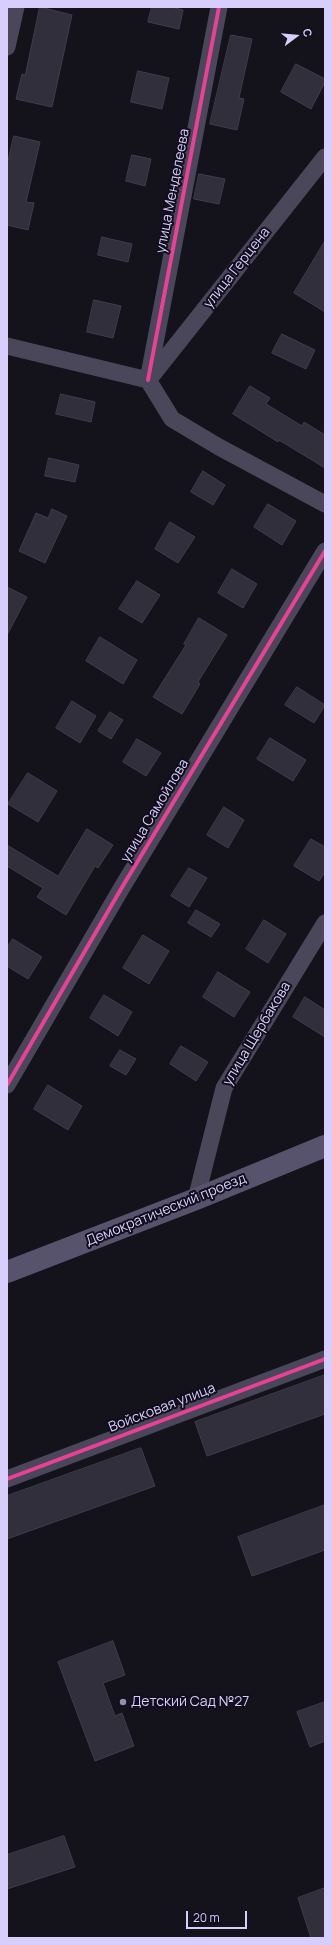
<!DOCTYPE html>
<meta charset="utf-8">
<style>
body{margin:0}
#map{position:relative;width:332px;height:1945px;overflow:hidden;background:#14121a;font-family:Manrope,sans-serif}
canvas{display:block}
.frame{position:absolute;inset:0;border:8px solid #d7cefb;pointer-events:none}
.north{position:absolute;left:276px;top:16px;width:40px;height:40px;-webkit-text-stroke:3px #120e1e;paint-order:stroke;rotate:74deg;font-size:11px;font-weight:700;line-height:16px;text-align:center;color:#d7cefb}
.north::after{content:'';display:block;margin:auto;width:14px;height:18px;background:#d7cefb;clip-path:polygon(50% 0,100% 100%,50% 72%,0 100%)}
.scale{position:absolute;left:186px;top:1911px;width:61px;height:18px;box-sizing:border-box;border:2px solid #d7cefb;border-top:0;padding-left:5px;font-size:12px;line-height:14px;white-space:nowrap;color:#d7cefb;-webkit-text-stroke:3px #120e1e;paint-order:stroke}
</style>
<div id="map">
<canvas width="332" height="1945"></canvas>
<div class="frame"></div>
<div class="north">С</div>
<div class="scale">20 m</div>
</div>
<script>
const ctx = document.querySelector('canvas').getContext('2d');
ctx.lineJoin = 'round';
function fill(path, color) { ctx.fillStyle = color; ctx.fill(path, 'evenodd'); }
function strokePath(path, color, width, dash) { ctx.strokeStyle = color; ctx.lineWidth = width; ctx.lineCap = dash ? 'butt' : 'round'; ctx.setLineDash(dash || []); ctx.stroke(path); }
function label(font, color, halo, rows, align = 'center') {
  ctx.font = font + ' Manrope,sans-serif'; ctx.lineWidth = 4; ctx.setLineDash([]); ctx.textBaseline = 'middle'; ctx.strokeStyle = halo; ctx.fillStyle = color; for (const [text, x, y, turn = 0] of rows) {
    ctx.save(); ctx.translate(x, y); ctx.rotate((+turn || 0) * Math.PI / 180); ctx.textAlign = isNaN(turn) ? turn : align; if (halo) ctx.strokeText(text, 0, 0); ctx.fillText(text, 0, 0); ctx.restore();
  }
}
const building = new Path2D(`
 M40 7 72 15 52 107 16 99 22 74 25 75Z
 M152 7H171L183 10 179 29 148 22Z
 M231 35 252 39 239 98 244 99 237 130 210 124Z
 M296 64 325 79V82L311 109 281 92Z
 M138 71 169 78 162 109 131 102Z
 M14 136 40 142 26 202 34 203 28 230 7 225V166Z
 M132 155 151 159 145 186 126 181Z
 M199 174 225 179 219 204 194 199Z
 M102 237 132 244 128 262 98 255Z
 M325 241V312L294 293Z
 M94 300 121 306 113 338 87 332Z
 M282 334 315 350 306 369 272 353Z
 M250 386 270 398 266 404 302 426 304 422 325 435V468L279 440 278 442 233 414Z
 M61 394 95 402 91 422 56 414Z
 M49 458 79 465 75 482 45 476Z
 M203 471 225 485 213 505 191 492Z
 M268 504 296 521 282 545 254 527Z
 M52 509 67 516 45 563 19 551 36 513 48 518Z
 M170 522 195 537 178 563 155 549Z
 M232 569 257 584 243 608 218 593Z
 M137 581 160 595 142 623 119 609Z
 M7 587 27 597 7 635Z
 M199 618 227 635 198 682 200 684 182 714 153 697 186 645 184 644Z
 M100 637 137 660 123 684 86 661Z
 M297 687 325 705 314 723 285 705Z
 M72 701 96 716 80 743 56 728Z
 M110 712 123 720 111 739 98 731Z
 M270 738 306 760 293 781 257 759Z
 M137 739 161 753 146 776 123 762Z
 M28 773 57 791 38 822 8 804Z
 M224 807 244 820 228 848 207 835Z
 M87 829 113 845 98 868 95 866 66 915 37 897 43 888 7 866V845L58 876Z
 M311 839 325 847V872L319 881 294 866Z
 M189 868 207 878 189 907 171 896Z
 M196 910 220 924 211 937 188 923Z
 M264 920 286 934 268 963 246 949Z
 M143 935 169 951 149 984 123 968Z
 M13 939 42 957 28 979 7 966V948Z
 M218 972 250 992 234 1017 203 997Z
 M104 995 132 1012 118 1036 90 1018Z
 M305 997 325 1010V1037L293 1017Z
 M181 1046 208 1062 196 1081 170 1064Z
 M120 1050 136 1059 126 1075 110 1066Z
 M48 1085 82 1106 68 1130 34 1109Z
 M325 1375V1414L207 1456 195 1422Z
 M141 1448 155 1486 7 1539V1496Z
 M325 1505V1550L252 1576 238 1537Z
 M113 1641 125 1675 103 1683 115 1716 122 1713 134 1746 95 1761 58 1662Z
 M325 1702V1741L310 1747 297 1712Z
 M64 1836 75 1867 7 1889V1855Z
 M325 1888V1938H311L298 1898Z`);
const minor = new Path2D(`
 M7 47 16 7
 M7 346 148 380 172 419 219 447 325 504
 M150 378 325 157
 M148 380 219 7
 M7 1085 121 889 325 551
 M196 1199 224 1088 325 923
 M7 1479 325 1359`);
const secondary = new Path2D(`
 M7 1272 196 1199 325 1146`);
const cycleway = new Path2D(`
 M148 380 219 7
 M7 1085 121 889 325 551
 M7 1479 325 1359`);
const markers = [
 [123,1702,4,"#938cac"]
];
const streetNames = [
 ["улица Менделеева",173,191,-79],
 ["улица Герцена",237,268,-52],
 ["улица Самойлова",155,811,-59],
 ["улица Щербакова",257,1034,-59],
 ["Демократический проезд",166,1210,-22],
 ["Войсковая улица",162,1408,-21]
];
const poiNames = [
 ["Детский Сад №27",131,1702]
];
fill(building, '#322f3c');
strokePath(building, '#413c4d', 1);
strokePath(minor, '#4a475a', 17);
strokePath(secondary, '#57536d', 22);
strokePath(cycleway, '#ea4096', 4);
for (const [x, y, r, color] of markers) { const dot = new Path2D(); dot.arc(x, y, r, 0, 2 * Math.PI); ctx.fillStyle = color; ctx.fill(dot); strokePath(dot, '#120e1e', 1.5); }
label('14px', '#d7cefb', '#120e1e', streetNames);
label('14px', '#d7cefb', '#120e1e', poiNames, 'left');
</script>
